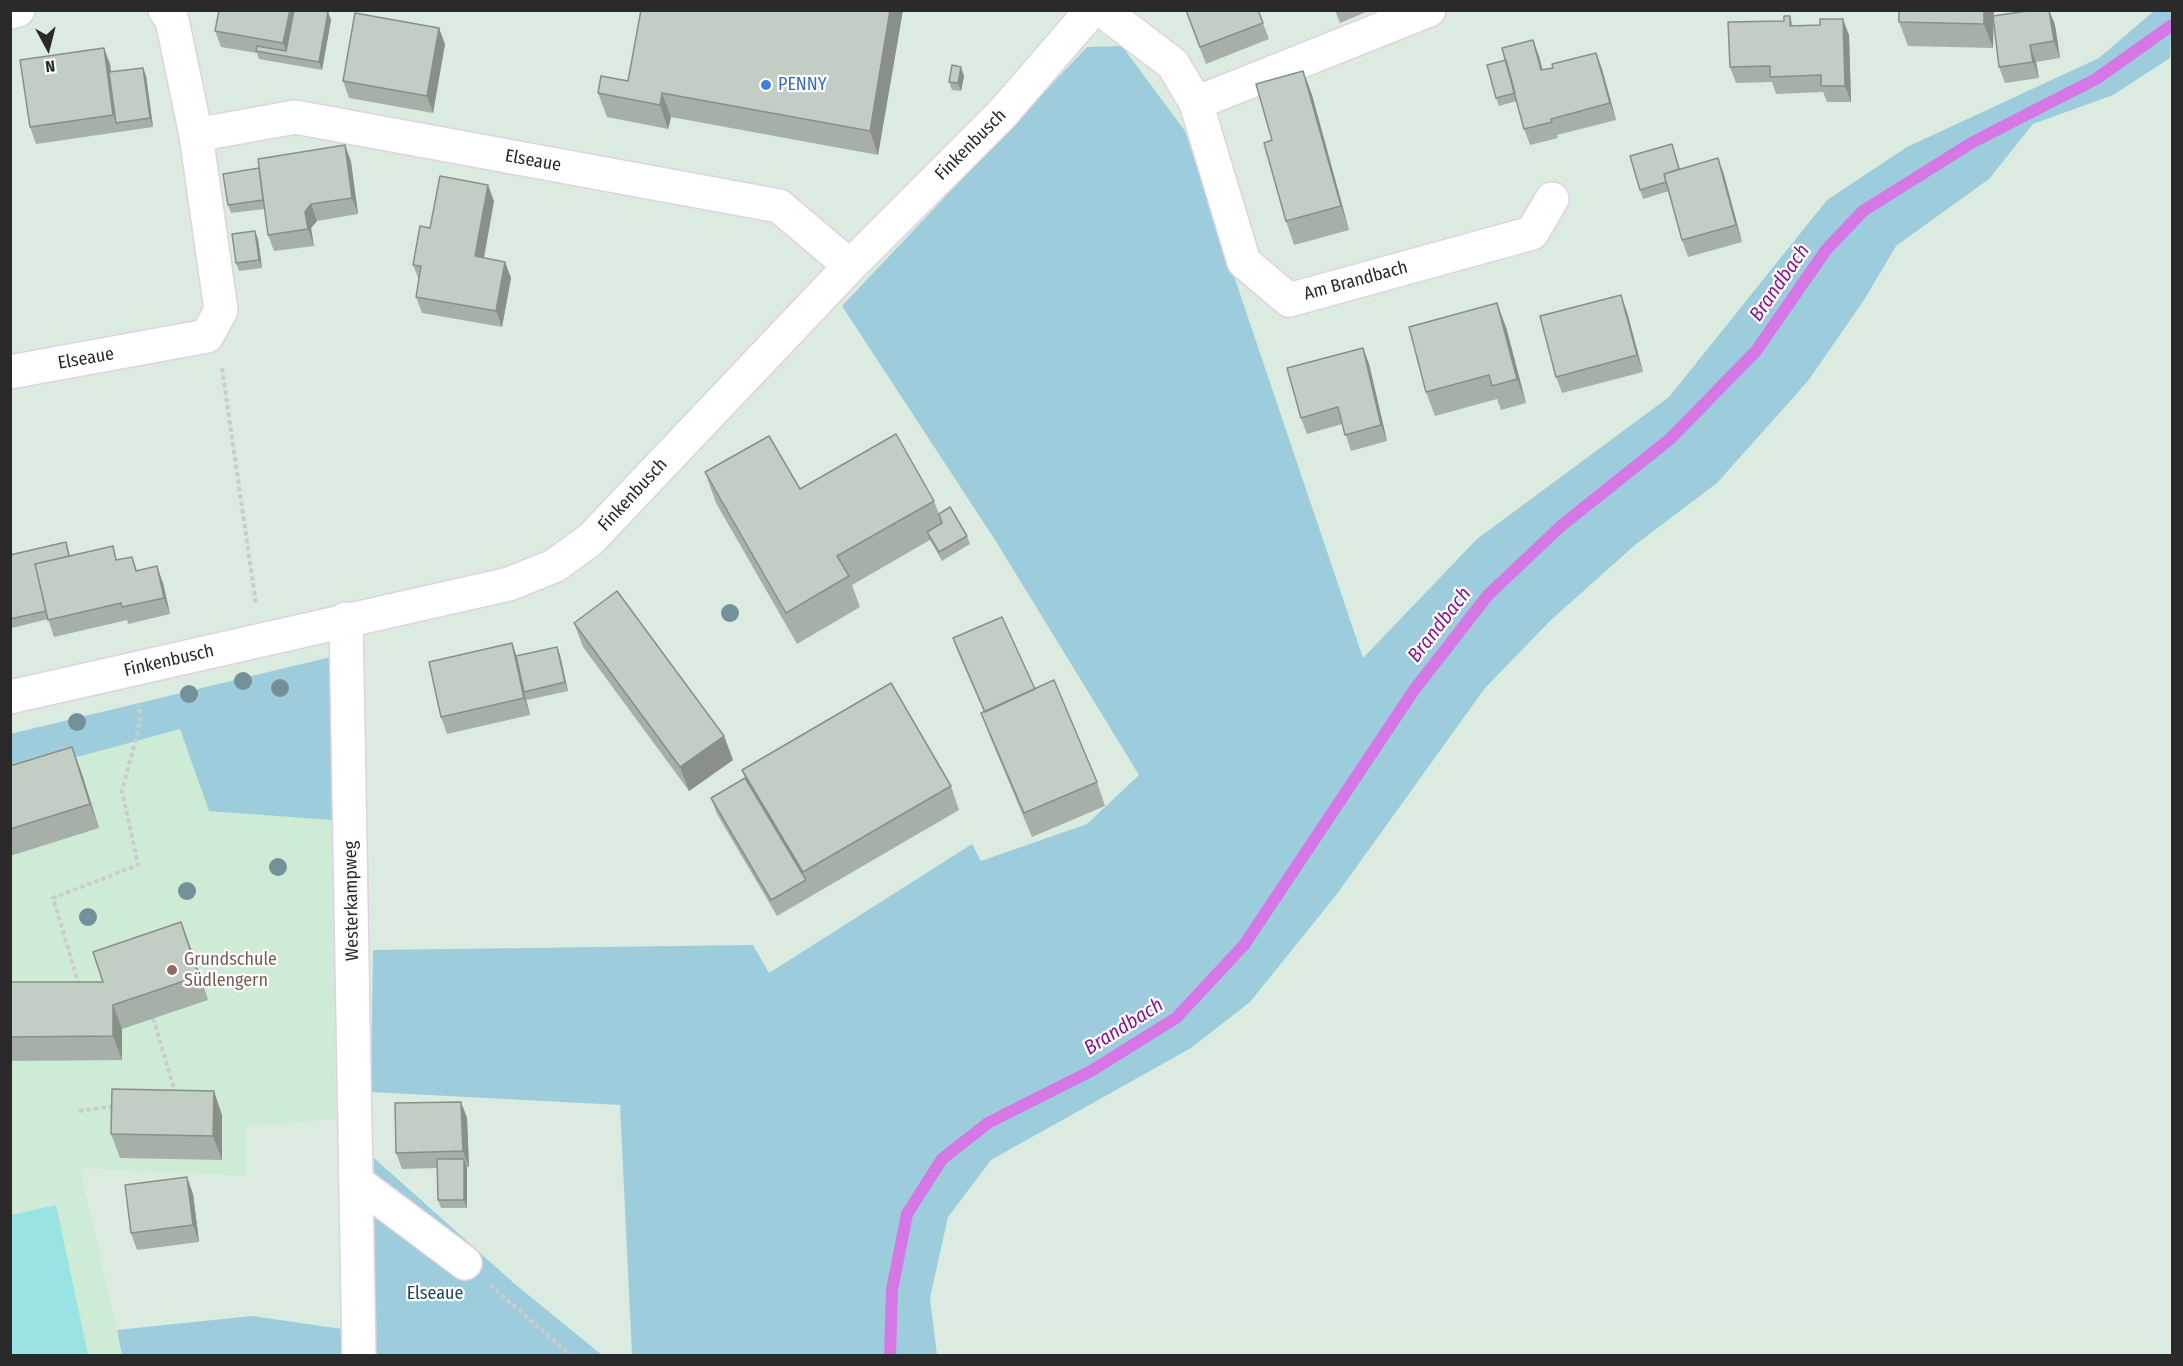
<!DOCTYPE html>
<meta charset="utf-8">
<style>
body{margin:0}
#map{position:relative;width:2183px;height:1366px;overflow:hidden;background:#dcebdf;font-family:"Fira Sans Condensed",sans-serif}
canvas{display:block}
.frame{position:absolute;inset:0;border:12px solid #2a2a2a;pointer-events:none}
.north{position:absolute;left:18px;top:18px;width:60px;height:60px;-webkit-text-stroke:4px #fff;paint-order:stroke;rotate:173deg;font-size:16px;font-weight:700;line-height:24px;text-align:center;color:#2a2a2a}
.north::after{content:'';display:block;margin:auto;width:21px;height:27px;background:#2a2a2a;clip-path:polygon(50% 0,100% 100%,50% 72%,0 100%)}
</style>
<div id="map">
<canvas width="2183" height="1366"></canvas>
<div class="frame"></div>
<div class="north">N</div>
</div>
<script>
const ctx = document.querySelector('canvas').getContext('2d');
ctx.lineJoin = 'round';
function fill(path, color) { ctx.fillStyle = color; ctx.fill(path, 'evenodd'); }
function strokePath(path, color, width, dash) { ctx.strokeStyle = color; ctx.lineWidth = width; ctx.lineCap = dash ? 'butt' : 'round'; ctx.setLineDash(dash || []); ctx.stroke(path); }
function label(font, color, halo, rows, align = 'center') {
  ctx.font = font + ' "Fira Sans Condensed",sans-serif'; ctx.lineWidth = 4.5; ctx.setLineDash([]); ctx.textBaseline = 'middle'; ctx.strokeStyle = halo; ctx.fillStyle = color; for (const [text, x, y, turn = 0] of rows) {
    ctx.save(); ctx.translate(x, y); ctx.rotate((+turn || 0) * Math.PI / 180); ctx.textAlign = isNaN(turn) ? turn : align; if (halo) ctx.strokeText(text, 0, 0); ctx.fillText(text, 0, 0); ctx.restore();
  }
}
const education = new Path2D(`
 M331 657 336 1119 246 1126V1176L80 1168 122 1355H11L10 734Z`);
const green = new Path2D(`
 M2154 11H2172L2170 58 2113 95 2033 124 1989 179 1896 246 1864 300 1808 381 1717 483 1635 545 1551 620 1485 688 1337 894 1250 1002 1191 1048 991 1160 948 1217 930 1298 937 1355H632L620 1105 371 1092 373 950 753 945 769 973 972 844 981 861 1087 824 1139 775 997 543 842 306 1087 47 1122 46 1185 131 1363 658 1477 539 1669 397 1827 200 1907 147 2099 58Z
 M331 657 332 820 209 811 180 729 11 775 10 734Z
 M374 1158 516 1285 602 1355 374 1356Z
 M252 1316 349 1330V1355H122L117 1330Z`);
const pitch = new Path2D(`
 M56 1205 88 1355H11V1215Z`);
const stream = new Path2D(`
 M890 1356 892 1290 907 1214 942 1159 988 1123 1091 1071 1176 1018 1244 945 1414 690 1488 595 1561 526 1670 439 1756 351 1826 250 1863 211 1973 142 2096 79 2172 25`);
const path = new Path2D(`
 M222 368 256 604
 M79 985 53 898 138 865 122 791 140 723 139 705
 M153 1018 176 1095
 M79 1111 116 1106
 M490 1285 572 1356`);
const minor = new Path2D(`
 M1102 10 1173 64 1196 103 1244 262 1289 300 1532 233 1552 199
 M10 12 18 10
 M1196 103 1429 10
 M196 135 295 117 779 206 850 266
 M10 372 207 336 221 310 196 135 172 20 165 10
 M346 619 359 1356
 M10 697 509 584 554 566 590 540 850 266 1002 114 1092 10
 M358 1183 465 1263`);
const trees = [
 [730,613],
 [243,681],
 [280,688],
 [189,694],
 [77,722],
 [278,867],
 [187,891],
 [88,917]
];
const wall = new Path2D(`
 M903 10 878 155 671 117 668 129 607 117 598 93 628 81Z
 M1185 10H1258L1269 39 1206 64Z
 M1335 10H1371L1340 23Z
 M2049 10 2055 25 2060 58 2036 62 2039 78 2005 83 1999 67 1993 21V48L1908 46 1899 22 1994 16Z
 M328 12 331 20 322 70 259 59 257 53 221 47 215 31Z
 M1790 16 1793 26 1849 35 1851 102H1827L1823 92 1776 94 1772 82 1736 83 1730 67Z
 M1533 40 1543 70 1553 68 1596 53 1602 69 1616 120 1557 135 1558 138 1530 145 1524 129 1517 101 1499 106 1496 98 1506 60Z
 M445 44 433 113 349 98 343 81Z
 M110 64 111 72 143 68 146 76 153 127 36 144 30 127Z
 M1303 71 1312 95 1349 230 1294 245 1286 221 1272 140Z
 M964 76 961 91 952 90 949 82Z
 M1672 144 1680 169 1718 158 1724 175 1742 242 1688 257 1682 240 1669 191 1643 199 1640 190Z
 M345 145 351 162 358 214 317 221 311 228 314 246 274 251 268 235 265 209 231 213 228 205 259 168Z
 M494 201 484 258 505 262 511 278 502 327 422 313 416 297 419 280 413 265 430 228Z
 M258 239 262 268 239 271 236 263Z
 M1627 312 1643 372 1562 393 1556 377Z
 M1506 327 1526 403 1501 410 1497 399 1435 416 1426 392Z
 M1363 348 1369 364 1387 441 1351 451 1342 424 1307 434 1301 418Z
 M705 472 800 489 934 501 939 514 967 536 970 544 942 561 930 540 852 585 860 607 797 644 716 503Z
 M66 542 70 556 118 560 132 557 137 571 163 583 170 614 128 624 127 620 54 637 48 619 12 628 10 625V555Z
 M574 623 724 736 733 760 689 791 583 647Z
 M953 638 1035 689 1097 782 1105 806 1032 837 990 737 981 713 984 712 959 655Z
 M557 647 560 655 568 691 527 700 526 698 530 715 447 734 441 717 516 656Z
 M10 766 81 771 99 828 10 856Z
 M742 770 951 786 959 810 777 916 717 814 711 798 745 778Z
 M190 946 208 1000 122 1029V1060L10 1061V979L12 982H103Z
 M461 1102 467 1118 469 1167H467V1208H441L438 1200 437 1168 402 1169 396 1153Z
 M222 1115V1160L120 1158 111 1134Z
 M193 1194 199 1242 137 1250 131 1233Z`);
const shadedWall = new Path2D(`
 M290 10H299L288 56 283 43Z
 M890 10H903L878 155 870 131Z
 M1984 10H1994L1993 48 1984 24Z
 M2049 10 2055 25 2060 58 2054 41Z
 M328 12 331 20 322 70 319 62Z
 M1843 19 1849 35 1851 102 1845 86Z
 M439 28 445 44 433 113 427 96Z
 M1533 40 1539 56 1547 87 1541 70Z
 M2030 45 2036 62 2039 78 2033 62Z
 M104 48 110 64 118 123H116L113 115Z
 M1596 53 1602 69 1616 120 1610 103Z
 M961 67 964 76 961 91 958 83Z
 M143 68 146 76 153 127 150 118Z
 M1303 71 1312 95 1349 230 1341 206Z
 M662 93 671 117 668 129 660 105Z
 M345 145 351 162 358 214 352 198Z
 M1718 158 1724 175 1742 242 1736 225Z
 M488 185 494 201 481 273 475 256Z
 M311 204 317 221 311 228 314 246 308 229 305 212Z
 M255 231 258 239 262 268 259 260Z
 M505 262 511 278 502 327 496 311Z
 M1621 295 1627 312 1643 372 1637 355Z
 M1497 303 1506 327 1526 403 1517 379Z
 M1363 348 1369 364 1387 441 1381 425Z
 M157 566 163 583 170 614 164 598Z
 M512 643 518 660 524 692 530 715 524 698Z
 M557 647 560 655 568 691 565 682Z
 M724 736 733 760 689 791 680 767Z
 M72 747 81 771 99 828 90 804Z
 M181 922 190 946 208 1000 199 976Z
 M113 1005 122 1029V1060L113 1036Z
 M214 1091 222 1115V1160L213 1136Z
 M461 1102 467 1118 469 1167 463 1151Z
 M464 1159 467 1168V1208L464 1200Z
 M187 1177 193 1194 199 1242 193 1225Z`);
const building = new Path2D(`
 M219 10H290L283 43 215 31Z
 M294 10H320L328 12 319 62 256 51 257 46 286 51Z
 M641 10H890L870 131 662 93 660 105 598 93 601 76 628 81Z
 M1186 10H1258L1263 23 1200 47Z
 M1899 10H1984V24L1899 22Z
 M2034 10H2049L2054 41 2030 45 2033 62 1999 67 1993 16Z
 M355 13 439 28 427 96 343 81Z
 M1784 16H1790V26L1820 25V19H1843L1845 86H1821V75L1770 77V66L1730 67 1728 22 1784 21Z
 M1533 40 1541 70 1553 68 1552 64 1596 53 1610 103 1551 119 1552 122 1524 129 1502 48Z
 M104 48 113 115 30 127 20 60Z
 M1506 60 1515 93 1496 98 1487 65Z
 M952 65 961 67 958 83 949 82Z
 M143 68 150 118 116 123 109 72Z
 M1303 71 1341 206 1286 221 1264 143 1272 140 1256 84Z
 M1672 144 1679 169 1664 174 1666 182 1640 190 1630 156Z
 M345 145 352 198 311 204 305 212 308 229 268 235 258 159Z
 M1718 158 1736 225 1682 240 1664 174Z
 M259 168 263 200 228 205 223 174Z
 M440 176 488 185 475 256 505 262 496 311 416 297 421 266 413 265 420 226 430 228Z
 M255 231 259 260 236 263 232 234Z
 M1621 295 1637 355 1556 377 1540 316Z
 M1497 303 1517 379 1492 386 1489 375 1426 392 1409 327Z
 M1363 348 1381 425 1345 435 1338 407 1301 418 1287 368Z
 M896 434 934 501 837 556 849 576 786 613 705 472 769 436 800 489Z
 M950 507 967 536 939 552 927 532 942 523 939 514Z
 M66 542 69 556 35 564 46 611 10 619V555Z
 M113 546 116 560 132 557 136 571 157 566 164 598 122 607 121 603 48 620 35 564Z
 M617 591 724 736 680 767 574 623Z
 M1002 617 1035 689 985 712 953 638Z
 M512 643 524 698 441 717 429 662Z
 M557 647 565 682 524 692 516 656Z
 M1054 680 1097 782 1024 813 981 713Z
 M891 683 951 786 803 872 742 770Z
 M72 747 90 804 10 829V766Z
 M745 778 806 880 771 900 711 798Z
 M181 922 199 976 113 1005V1036L10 1037V982H103L93 952Z
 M112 1089 214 1091 213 1136 111 1134Z
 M461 1102 463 1151 396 1153 395 1103Z
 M437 1159H464V1200H438Z
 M187 1177 193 1225 131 1233 125 1185Z`);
const markers = [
 [766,85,6,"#3f7fe0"],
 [172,970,6,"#8d6e63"]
];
const shopNames = [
 ["PENNY",778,85]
];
const streetNames = [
 ["Finkenbusch",971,145,-45],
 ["Elseaue",533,161,10],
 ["Am Brandbach",1356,281,-15],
 ["Elseaue",86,359,-10],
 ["Finkenbusch",633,495,-47],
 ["Finkenbusch",169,661,-13],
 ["Westerkampweg",352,901,-91]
];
const educationNames = [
 ["Grundschule",184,960],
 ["Südlengern",184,981]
];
const parkNames = [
 ["Elseaue",435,1294]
];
const waterNames = [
 ["Brandbach",1780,283,-55],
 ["Brandbach",1440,625,-52],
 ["Brandbach",1124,1027,-32]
];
fill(education, '#cdebd5');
fill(green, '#9dcddd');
fill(pitch, '#99e3e4');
strokePath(stream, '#d577e5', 12);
strokePath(minor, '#e1d2db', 36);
strokePath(path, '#ccc', 4, [4.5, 3]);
strokePath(minor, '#fff', 33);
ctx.fillStyle = '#74919a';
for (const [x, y] of trees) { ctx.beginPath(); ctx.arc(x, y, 9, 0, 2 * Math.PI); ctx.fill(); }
fill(wall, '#a7b0a8');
fill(shadedWall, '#889088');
fill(building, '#c2cdc3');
strokePath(building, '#889088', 1.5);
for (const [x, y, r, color] of markers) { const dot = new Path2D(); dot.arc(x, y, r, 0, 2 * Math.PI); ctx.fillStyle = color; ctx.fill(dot); strokePath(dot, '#fff', 2); }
label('18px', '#366cbe', '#fff', shopNames, 'left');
label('18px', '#2a2a2a', '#fff', streetNames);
label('18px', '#785e54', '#fff', educationNames, 'left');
label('18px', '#1f4861', '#fff', parkNames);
label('italic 20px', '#881790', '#fff', waterNames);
</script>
